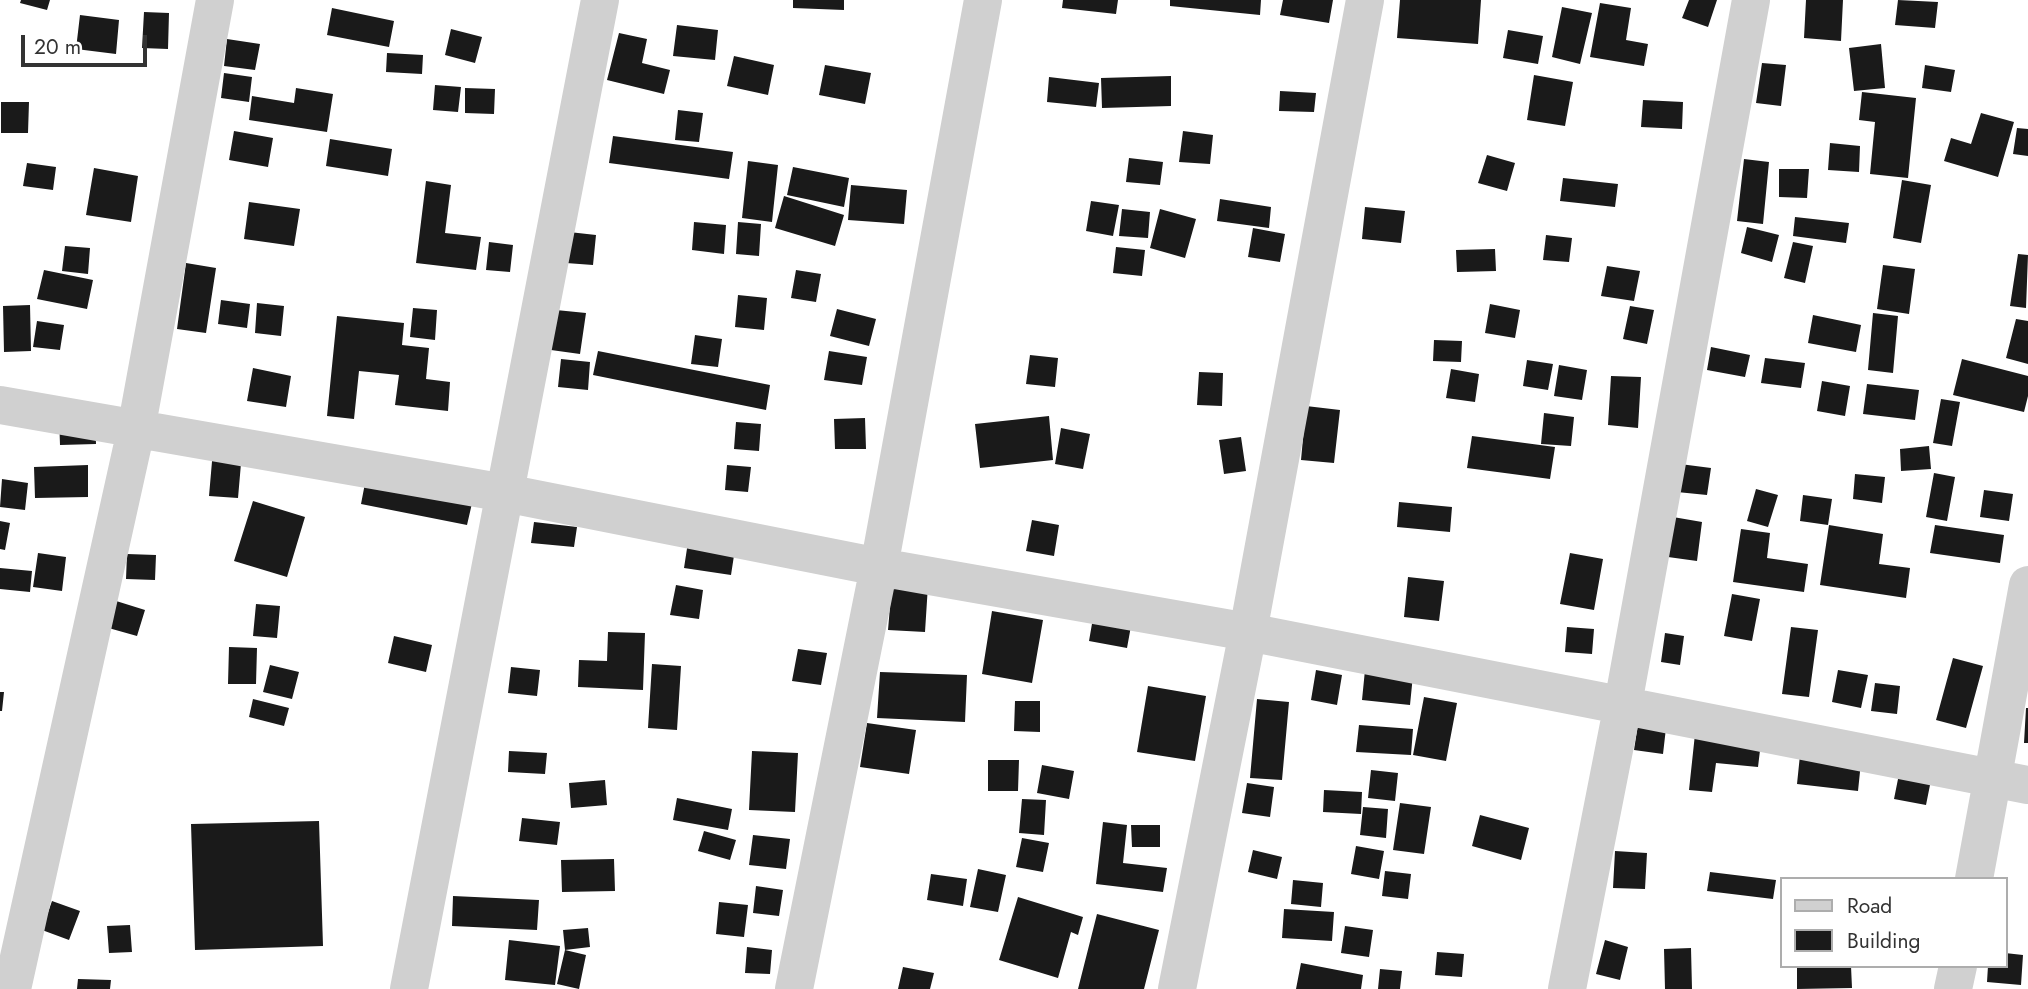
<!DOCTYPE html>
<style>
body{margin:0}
#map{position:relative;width:2028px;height:989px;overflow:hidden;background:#fff;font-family:Jost,sans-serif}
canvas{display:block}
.legend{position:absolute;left:1780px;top:877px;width:228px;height:91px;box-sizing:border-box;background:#fff;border:2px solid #adadad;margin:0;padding:9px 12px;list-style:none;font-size:21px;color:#333}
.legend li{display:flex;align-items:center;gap:14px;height:35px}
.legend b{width:35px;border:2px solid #adadad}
.scale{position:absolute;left:21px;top:35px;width:126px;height:32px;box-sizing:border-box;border:4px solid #333;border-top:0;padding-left:9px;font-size:21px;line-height:24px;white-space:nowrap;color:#333;-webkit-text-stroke:5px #fff;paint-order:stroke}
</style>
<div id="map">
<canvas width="2028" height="989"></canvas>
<ul class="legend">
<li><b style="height:9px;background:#d0d0d0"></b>Road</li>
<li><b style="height:19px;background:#1a1a1a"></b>Building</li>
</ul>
<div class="scale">20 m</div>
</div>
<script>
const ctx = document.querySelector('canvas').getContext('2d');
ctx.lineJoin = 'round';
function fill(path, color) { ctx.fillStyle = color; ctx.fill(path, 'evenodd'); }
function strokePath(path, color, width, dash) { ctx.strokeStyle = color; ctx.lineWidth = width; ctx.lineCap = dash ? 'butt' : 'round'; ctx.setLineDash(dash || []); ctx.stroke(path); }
const building = new Path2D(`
 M21 0H50L47 10 20 3Z
 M793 0H844V10L793 8Z
 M1063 0H1118L1116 14 1062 8Z
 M1170 0H1261L1260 15 1170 6Z
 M1283 0H1333L1329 23 1280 15Z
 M1400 0H1481L1478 44 1397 38Z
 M1689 0H1717L1708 27 1682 18Z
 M1806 0H1843L1841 41 1804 38Z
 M1898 0 1938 2 1935 28 1895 25Z
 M1600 3 1631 8 1626 40 1648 44 1644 66 1590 57Z
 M1562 7 1592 13 1580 64 1552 57Z
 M332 8 394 21 389 47 327 35Z
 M144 12 169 13 168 49 142 48Z
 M80 15 119 20 116 54 76 49Z
 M677 25 718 30 715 60 673 56Z
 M451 29 482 37 475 63 445 55Z
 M1508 30 1543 36 1538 64 1503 58Z
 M619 33 647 39 642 63 670 70 664 94 607 80Z
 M227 39 260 44 255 70 224 66Z
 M1881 44 1885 88 1854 91 1849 48Z
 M387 53 423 55 422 74 386 72Z
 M734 56 774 65 768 95 727 86Z
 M1762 63 1786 65 1781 106 1756 103Z
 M825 65 871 73 865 104 819 95Z
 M1925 65 1955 70 1951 92 1922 88Z
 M224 73 252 77 249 102 221 98Z
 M1534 75 1573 82 1565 126 1527 120Z
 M1171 76V106L1102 108 1101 78Z
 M1049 77 1099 83 1096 107 1047 102Z
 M435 85 461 87 458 112 433 110Z
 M296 88 333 94 327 132 249 120 252 96 294 103Z
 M465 88 495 89 494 114 465 113Z
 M1280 91 1316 93 1314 112 1279 111Z
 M1862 92 1916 98 1908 178 1870 174 1875 122 1859 120Z
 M1643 100 1683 102 1682 129 1641 127Z
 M1 102H29L28 133H1Z
 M678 110 703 113 699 142 675 140Z
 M1981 113 2014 122 1998 177 1944 161 1951 138 1971 144Z
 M2017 128 2028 129V156L2013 154Z
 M234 131 273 138 268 167 229 160Z
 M1183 131 1213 135 1210 164 1179 162Z
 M613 136 733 152 729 179 609 163Z
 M330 139 392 149 388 176 326 166Z
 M1830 143 1860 146 1859 172 1828 170Z
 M1487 155 1515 163 1507 191 1478 183Z
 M1129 158 1163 162 1160 185 1126 182Z
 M1744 159 1769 162 1763 224 1737 221Z
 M748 161 778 165 772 222 742 218Z
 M27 163 56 167 53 190 23 186Z
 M793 167 849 178 844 207 787 195Z
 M94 168 138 176 131 222 86 215Z
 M1779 169H1809L1807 198 1779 197Z
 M1563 178 1618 184 1615 207 1560 201Z
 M1902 180 1931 185 1921 243 1893 238Z
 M426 181 451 185 445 233 481 237 476 270 416 263Z
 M851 185 907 190 904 224 848 220Z
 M784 196 844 215 835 246 775 228Z
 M1220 199 1271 207 1269 228 1217 221Z
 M1091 201 1119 205 1113 236 1086 231Z
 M249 202 300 209 294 246 244 239Z
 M1365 207 1405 211 1401 243 1362 239Z
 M1122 209 1150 212 1148 238 1119 236Z
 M1160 209 1196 219 1185 258 1150 248Z
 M1795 217 1849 223 1846 243 1793 236Z
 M694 222 726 225 724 254 692 250Z
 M738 222 761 224 759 256 736 254Z
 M1747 227 1779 235 1772 262 1741 253Z
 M1253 228 1285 234 1280 262 1248 257Z
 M569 232 596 235 593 265 566 263Z
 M1546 235 1572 238 1569 262 1543 260Z
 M489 242 513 245 510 272 486 270Z
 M1793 242 1813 246 1805 283 1784 278Z
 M65 246 90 248 88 274 62 271Z
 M1116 247 1145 250 1142 276 1113 273Z
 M1495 249 1496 271 1457 272 1456 250Z
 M2018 254 2028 255 2026 308 2010 306Z
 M186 263 216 268 206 333 177 329Z
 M1883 265 1915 269 1909 314 1877 309Z
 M1607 266 1640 271 1634 301 1601 296Z
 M44 270 93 280 87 309 37 299Z
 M796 270 821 274 816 302 791 298Z
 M738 295 767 298 764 330 735 327Z
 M221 300 250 304 247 328 218 324Z
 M257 303 284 306 281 336 255 333Z
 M1490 304 1520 310 1515 338 1485 333Z
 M30 305 31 351 4 352 3 306Z
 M1630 306 1654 310 1647 344 1623 339Z
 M413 308 437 310 435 340 410 337Z
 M837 309 876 319 869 346 830 336Z
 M556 310 586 313 580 354 551 350Z
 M1873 313 1898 316 1893 373 1868 370Z
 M1813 315 1861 325 1856 352 1808 343Z
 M337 316 404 323 402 345 429 348 426 379 450 382 448 411 395 405 399 375 359 371 354 419 327 416Z
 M2016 319 2028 321V364L2006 358Z
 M37 321 64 325 60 350 33 347Z
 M695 335 722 339 718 367 691 364Z
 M1434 340 1462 341 1461 362 1433 361Z
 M1711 347 1750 355 1745 377 1707 370Z
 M598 351 770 385 766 410 593 375Z
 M829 351 867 357 862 385 824 380Z
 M1030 355 1058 358 1055 387 1026 384Z
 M1765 358 1805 363 1801 388 1761 383Z
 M561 359 590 362 588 390 558 387Z
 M1962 359 2028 376V396L2024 412 1953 395Z
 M1527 360 1553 364 1548 390 1523 386Z
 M1559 365 1587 370 1582 400 1554 396Z
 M253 368 291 376 286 407 247 401Z
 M1451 369 1479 374 1475 402 1446 398Z
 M1199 372 1223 373 1222 406 1197 405Z
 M1611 376 1641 377 1638 428 1608 425Z
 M1822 381 1850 386 1845 416 1817 411Z
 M1867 384 1919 390 1915 420 1863 414Z
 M1941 399 1960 402 1952 446 1933 443Z
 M1306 406 1340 410 1334 463 1301 460Z
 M1544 413 1574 417 1571 446 1541 444Z
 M59 416H95L96 444 60 445Z
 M1049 416 1053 460 980 468 975 424Z
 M865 418 866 449H835L834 419Z
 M736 422 761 424 759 451 734 449Z
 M1061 428 1090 434 1083 469 1055 464Z
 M1472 436 1555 447 1550 479 1467 468Z
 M1241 437 1246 471 1224 474 1219 440Z
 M1929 446 1931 469 1901 471 1900 449Z
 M213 450 242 452 238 498 209 496Z
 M1680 464 1711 468 1707 495 1677 492Z
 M88 465V497L35 498 34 467Z
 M727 465 751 467 748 492 725 490Z
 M1934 473 1955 477 1947 521 1926 517Z
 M1855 474 1885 477 1882 503 1853 499Z
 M366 478 473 499 467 525 361 504Z
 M2 479 28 483 25 510 0 507Z
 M1756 489 1778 495 1768 527 1747 521Z
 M1984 490 2013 494 2009 521 1980 517Z
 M1803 495 1832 499 1828 525 1800 521Z
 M253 501 305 517 287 577 234 561Z
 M1399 502 1452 507 1450 532 1397 527Z
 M1673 517 1702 522 1697 561 1668 557Z
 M1032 520 1059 525 1054 556 1026 551Z
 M0 521 10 523 5 550 0 549Z
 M534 522 577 527 574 547 531 543Z
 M1829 525 1883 534 1879 564 1910 568 1906 598 1820 585Z
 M1935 525 2004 535 2000 563 1930 553Z
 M1741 529 1770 533 1767 558 1808 564 1804 592 1733 582Z
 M688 542 735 549 731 575 684 568Z
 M38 553 66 557 62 591 33 587Z
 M1570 553 1603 559 1594 610 1560 604Z
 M127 554 156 555 155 580 126 579Z
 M0 568 32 571 30 592 0 589Z
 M1408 577 1444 581 1439 621 1404 617Z
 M892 583 928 585 925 632 888 630Z
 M676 585 703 590 699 619 670 615Z
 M1732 594 1760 599 1752 641 1724 636Z
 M113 600 145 610 137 636 105 627Z
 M256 604 280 606 277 638 253 636Z
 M992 611 1043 620 1032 683 982 674Z
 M1093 618 1131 626 1127 648 1089 641Z
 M1567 627 1594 629 1592 654 1565 652Z
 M1791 627 1818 630 1809 697 1782 694Z
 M608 632 645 633 643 690 578 687 579 660 607 661Z
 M1665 633 1684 636 1680 665 1661 662Z
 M394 636 432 645 426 672 388 663Z
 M229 647 257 648 256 684H228Z
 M798 649 827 653 821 685 792 681Z
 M1953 658 1983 666 1966 728 1936 720Z
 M652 664 681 666 677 730 648 728Z
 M270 665 299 672 292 699 263 692Z
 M511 667 540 670 537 696 508 693Z
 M1316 670 1342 675 1337 705 1311 700Z
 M1365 670 1413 675 1410 705 1362 700Z
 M1838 670 1868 675 1861 708 1832 702Z
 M880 672 967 675 965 722 877 718Z
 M1875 683 1900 686 1897 714 1871 711Z
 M1148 686 1206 696 1195 761 1137 752Z
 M0 692H4L2 711H0Z
 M1424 697 1457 703 1446 761 1413 755Z
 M253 699 289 708 284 726 249 717Z
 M1257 699 1289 702 1282 780 1250 778Z
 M1015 701H1040V732L1014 731Z
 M2026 708H2028V743H2024Z
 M867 723 916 730 909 774 860 767Z
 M1638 724 1666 728 1663 754 1634 750Z
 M1359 725 1413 729 1411 755 1356 752Z
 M1695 734 1761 742 1758 767 1716 763 1712 792 1689 790Z
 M509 751 547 753 545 774 508 772Z
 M752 751 798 753 795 812 749 810Z
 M1800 755 1861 762 1858 791 1797 784Z
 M988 760H1019L1018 791H988Z
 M1042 765 1074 771 1069 799 1037 793Z
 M1371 770 1398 773 1395 801 1368 798Z
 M1899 774 1931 780 1926 805 1894 799Z
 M605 780 607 805 571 808 569 783Z
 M1247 783 1274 787 1270 817 1242 813Z
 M1324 790 1362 792 1361 814 1323 812Z
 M677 798 732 809 728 830 673 820Z
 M1022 799 1046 800 1044 835 1019 833Z
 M1400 803 1431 807 1424 854 1393 850Z
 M1363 807 1388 809 1386 838 1360 835Z
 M1480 815 1529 828 1521 860 1472 846Z
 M522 818 560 822 557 845 519 841Z
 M319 821 323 946 195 950 191 824Z
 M1103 822 1127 825 1123 863 1167 868 1163 892 1096 884Z
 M1131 825H1160V847H1132Z
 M704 831 736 840 730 860 698 851Z
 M753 835 790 839 786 869 749 865Z
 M1022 838 1049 843 1043 872 1016 867Z
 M1356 846 1384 851 1379 879 1351 874Z
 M1253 850 1282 857 1277 879 1248 872Z
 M1615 851 1647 853 1645 889 1613 888Z
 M614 859 615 891 562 892 561 860Z
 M978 869 1006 875 998 912 970 907Z
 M1385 871 1411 874 1408 899 1382 896Z
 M1710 872 1776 880 1773 899 1707 891Z
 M931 874 967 879 963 906 927 900Z
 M1293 880 1323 883 1321 907 1291 904Z
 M756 886 783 890 779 916 753 913Z
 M453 896 539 900 537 930 452 926Z
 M1018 897 1083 917 1078 935 1071 932 1058 978 999 960Z
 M52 901 80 911 69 940 42 930Z
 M719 902 748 905 744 937 716 934Z
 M1284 909 1334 912 1332 941 1282 938Z
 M1097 914 1159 930 1144 989H1078Z
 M130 925 132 952 109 953 107 926Z
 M1345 926 1373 930 1369 957 1341 953Z
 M588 928 590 947 565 950 563 930Z
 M509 940 560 946 555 985 505 980Z
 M1605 940 1628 947 1620 980 1596 974Z
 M747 947 772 950 770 974 745 973Z
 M1691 948 1692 989H1665L1664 949Z
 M565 950 586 955 579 989 557 984Z
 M1437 952 1464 954 1462 977 1435 975Z
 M2005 953 2023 955 2021 985 1987 982 1988 966H2005Z
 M1301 963 1363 975 1361 989H1296Z
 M1797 966H1851L1852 988 1797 989Z
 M903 967 934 973 930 989H898Z
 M1380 969 1402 971 1400 989H1378Z
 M78 979 111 980 110 989H77Z`);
const minor = new Path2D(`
 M0 405 505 493 879 567 1248 632 2028 785
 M1974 879 2028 585
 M12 989 136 430 215 0
 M409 989 600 0
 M794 989 879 567 983 0
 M1177 989 1248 632 1365 0
 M1567 989 1623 704 1751 0
 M1953 989 1958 966`);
fill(building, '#1a1a1a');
strokePath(minor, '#d0d0d0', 38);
</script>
